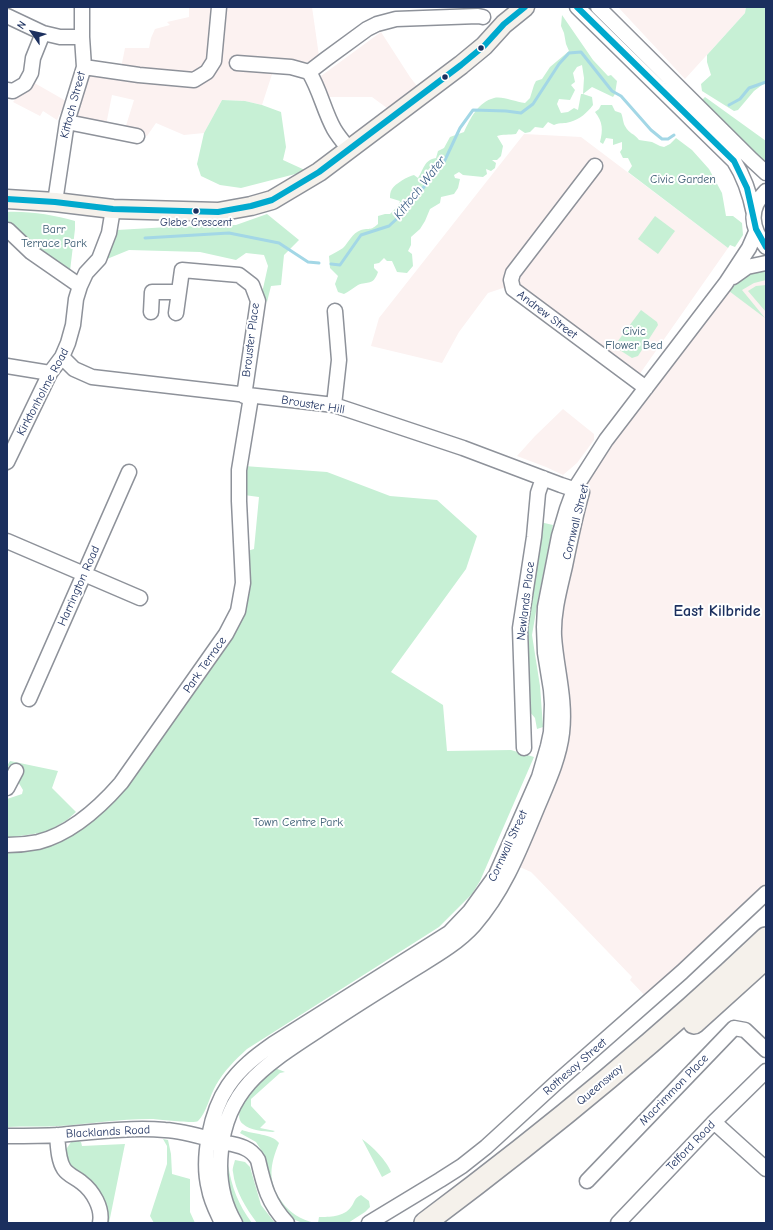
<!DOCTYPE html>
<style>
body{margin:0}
#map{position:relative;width:773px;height:1230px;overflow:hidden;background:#fff;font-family:"Comic Neue",sans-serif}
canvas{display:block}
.frame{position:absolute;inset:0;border:8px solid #1b2f5e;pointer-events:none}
.north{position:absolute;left:12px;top:12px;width:40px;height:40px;-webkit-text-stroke:3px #fff;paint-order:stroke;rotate:304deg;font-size:11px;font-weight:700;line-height:16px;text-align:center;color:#1b2f5e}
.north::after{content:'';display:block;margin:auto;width:14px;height:18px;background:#1b2f5e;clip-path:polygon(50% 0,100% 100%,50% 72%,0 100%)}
</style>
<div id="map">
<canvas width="773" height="1230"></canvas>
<div class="frame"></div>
<div class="north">N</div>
</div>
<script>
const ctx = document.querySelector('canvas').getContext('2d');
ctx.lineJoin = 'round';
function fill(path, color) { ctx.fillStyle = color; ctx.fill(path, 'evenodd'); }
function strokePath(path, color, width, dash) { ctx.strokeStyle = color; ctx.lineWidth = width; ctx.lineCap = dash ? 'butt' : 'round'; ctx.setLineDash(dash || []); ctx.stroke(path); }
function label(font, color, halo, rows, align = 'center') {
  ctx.font = font + ' "Comic Neue",sans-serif'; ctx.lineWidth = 4; ctx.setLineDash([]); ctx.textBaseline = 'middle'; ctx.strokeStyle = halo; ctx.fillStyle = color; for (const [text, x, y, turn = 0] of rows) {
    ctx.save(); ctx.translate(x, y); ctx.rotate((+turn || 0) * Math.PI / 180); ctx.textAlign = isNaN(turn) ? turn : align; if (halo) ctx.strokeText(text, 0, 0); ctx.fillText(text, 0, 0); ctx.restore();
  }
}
const built = new Path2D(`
 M189 7H312L319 56 313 62H276L262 105 245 101 222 100 204 133 184 135 156 123 147 136 125 129 134 100 112 95 105 130 67 122 84 67 120 73 125 48H149L151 38 155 29 170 25 167 22 189 17Z
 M618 7H746L745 13 685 79Z
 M381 32 410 77 417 86 387 108 372 97H328L321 76Z
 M31 81 66 101 57 120 43 111 40 116 13 102Z
 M524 134 581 137 728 248 632 385 503 288 488 293 459 332 442 363 371 346 379 318Z
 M766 263V893L650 1001 630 980 632 977 535 876 531 872 513 864 553 770 554 636 578 507 591 463 726 283Z
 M563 409 594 434V440L577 463 563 475 546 467 517 456 535 436Z`);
const green = new Path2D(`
 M746 7H766V82L754 91 738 110 734 111 702 91 701 84 711 75 707 62V55L745 13Z
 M562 15 593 60 608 76 611 75 617 81 615 94 613 97 592 87 583 94 592 97 593 105C587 113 580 119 570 122 564 124 561 122 554 125L548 122 543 128 535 127 530 132 525 133 519 129 516 134C510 135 502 134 497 136L503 146 501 156 497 160H492L496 163 495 168 491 171 486 169 487 174 483 177 463 175 459 172 454 175 455 178 460 179 458 188 454 194 441 197 440 203 430 209 425 221 420 229 411 237V245L408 251 412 254 413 266 407 273 397 272 392 261H387L384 258 379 263 374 264V268L378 272C373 286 368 281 358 285 353 288 348 292 344 294L338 292 335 284 338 276 330 268 329 256C334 253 339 251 343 248 349 242 352 233 361 230 370 227 369 232 378 224V216L385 214H390L398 206 400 201 390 198C390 195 390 192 392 189 395 184 408 176 414 175L418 178C424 169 424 160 436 158L438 151 444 148 450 137 464 132C470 119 478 102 494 98 503 96 515 102 525 103L530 98 534 85 536 81 542 79 550 67 569 51 566 44 564 33 561 26ZM582 65 584 78 583 94H581L578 110 574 108 568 112 561 113 557 104 559 99 570 100 575 90 571 85 575 82 573 73 577 67Z
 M705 97 766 141V166L701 101Z
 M222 100 245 101 262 105 281 112 286 147 283 160 307 171 241 188 220 185 201 176 197 164 204 133Z
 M601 105H612L615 111 621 113C623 117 623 123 625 126 629 134 634 133 639 140L652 142 660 146 664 147 670 144 676 138 692 150 709 169 722 193 726 216H733L742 223 743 235 735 247 730 245 728 248 628 172 632 166 628 158H623L620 152 622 149V142L613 145V139L606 138 603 144 600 142C603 130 603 122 595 112L599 109Z
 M7 212C29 211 54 215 75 221V229L70 271 47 258 11 228 7 222Z
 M267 214 299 240 284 255 281 285 271 286 267 302 262 293 268 266 264 255 246 253 236 260 200 252 129 250 107 259 117 230 169 227 236 225Z
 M655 216 675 231 658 254 638 239Z
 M766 270V280L754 283 742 290 765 318 729 291C741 278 748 273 766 270Z
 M766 285V312L748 291 756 286Z
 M641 310 657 322 658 325 638 356 632 358 615 347V345Z
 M244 466 327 472 390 496 437 500 477 536 466 569 391 672 443 705 447 751 511 750 534 757 480 881 472 894 439 927 247 1049C235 1060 224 1071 216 1085 210 1095 206 1114 198 1121 194 1124 159 1119 150 1119 119 1119 89 1124 59 1126 42 1127 24 1126 7 1127V851L85 823 229 637 247 551 254 549 259 497 244 495Z
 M540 522 553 525 539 594 532 635 540 686 543 727 537 729 535 718 529 711 524 620Z
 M10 761 58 771 52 788 76 812 67 820 46 832 7 838V799L22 794 23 790 17 780 21 771 7 766Z
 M275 1068 285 1072 280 1073 251 1099V1106L266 1122 260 1128 275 1131 273 1132C264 1131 250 1131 243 1124 228 1111 264 1076 275 1068Z
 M242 1130C252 1134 273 1134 279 1143 270 1165 267 1181 282 1202 291 1214 300 1219 315 1223H303L295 1220 287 1214 273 1198 266 1166 261 1150 256 1142 240 1133Z
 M73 1139 81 1142 82 1146 125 1144 109 1223H107C104 1209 100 1190 89 1180 86 1177 82 1176 78 1174 68 1168 68 1162 65 1151Z
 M163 1139 168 1140 171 1154 172 1174 190 1179V1212L195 1223H154L150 1216 167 1164V1146Z
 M362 1139C372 1146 387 1161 391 1172L382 1177Z
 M235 1160 245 1162 250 1167 261 1205 275 1223H257C246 1208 235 1191 233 1172 232 1169 234 1164 235 1160Z
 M228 1165C232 1188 238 1204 252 1223H241C232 1205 224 1185 228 1165Z
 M361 1195 369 1201 370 1207 365 1212 348 1223H318L319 1217C329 1217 344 1217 351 1207 355 1202 354 1198 361 1195Z`);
const stream = new Path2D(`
 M729 105 740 99 749 88 766 82
 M145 238 229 233 279 243 308 262 319 263
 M331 264 340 265 361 235 389 226 403 213 444 162 460 128 473 110 506 111 521 113 533 104 559 64 569 53 581 52 612 91 621 96 651 130 662 139H668L674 135`);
const minor = new Path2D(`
 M577 7 734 161C745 178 750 194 754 214
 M598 7 752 160 766 173
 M7 16 43 33 60 37H82
 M237 63 291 67 309 72 326 59 367 29 377 24 396 19 478 16 483 17
 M84 67 139 75 194 80 207 72 214 61 219 7
 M309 72C320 90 324 111 334 129 338 136 344 143 349 149
 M7 90 13 91 25 84 31 73 33 58 43 33
 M67 122 137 136
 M595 166 513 273 511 280 513 289 646 388
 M766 191C748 209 751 228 766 247
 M55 202 67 122 84 67 82 37V7
 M8 230 31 252 80 286
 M733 277 747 267 766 263
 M151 312 152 292H179
 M176 313 182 270 239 275 252 285 258 301 244 396
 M62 357 74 369 92 377 334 405 463 448 561 485 582 492
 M7 366 50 373
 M334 405 339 360 335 311
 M7 462 50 373 62 357 68 343 73 325 76 299 80 286 86 273 99 259 109 233 113 209
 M7 541 140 598
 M29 699 129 472
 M524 748 520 628 534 537 538 493 543 478
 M7 788 16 771
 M7 845C17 845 28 844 38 842 70 834 100 807 121 783L226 634 238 611 243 583 239 501V470L251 397
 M714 1122 766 1169
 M57 1135C58 1145 58 1160 64 1169 68 1175 76 1178 81 1182 93 1191 103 1208 100 1223
 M7 1136C24 1136 42 1136 59 1135 93 1132 131 1127 165 1130 184 1131 202 1137 221 1142 236 1145 250 1146 258 1160 264 1186 268 1203 287 1223
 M587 1181 734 1028 745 1030 766 1050
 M222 1223C217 1212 211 1201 209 1189 201 1158 211 1111 228 1086 240 1068 256 1056 273 1044L449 933 470 911 496 875 539 777 548 746 551 732 552 704 551 690 545 653 544 627 545 607 559 536 567 509 574 490 606 440 726 283 749 248 756 232
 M235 1223C222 1201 218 1176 221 1150 227 1085 271 1062 320 1029 351 1008 382 989 414 969 435 956 458 943 474 925 504 891 520 849 537 808 547 784 559 759 562 733 566 699 556 668 554 636 553 612 560 588 565 566 570 541 575 516 582 492
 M369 1223 440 1180 462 1166 486 1147 557 1082 682 972 766 893
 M618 1223 714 1122 766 1071`);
const major = new Path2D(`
 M7 199 55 202 113 209 218 212 251 206 272 200 319 172 461 65 484 46 504 24 525 7`);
const highway = new Path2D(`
 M694 1023 766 958
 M425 1223C544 1134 659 1040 766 938`);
const bus1 = new Path2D(`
 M577 7 734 161 747 188 756 229 766 247
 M7 199 55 202 113 209 218 212 251 206 272 200 319 172 461 65 484 46 504 24 525 7`);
const markers = [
 [481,48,3.5,"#1b2f5e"],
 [445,77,3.5,"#1b2f5e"],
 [196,211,3.5,"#1b2f5e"]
];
const busNames = [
 ["Glebe Crescent",196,223]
];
const streetNames = [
 ["Kittoch Street",73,105,-75],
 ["Andrew Street",547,315,37],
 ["Brouster Place",251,340,-83],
 ["Kirktonholme Road",43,392,-62],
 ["Brouster Hill",313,405,9],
 ["Cornwall Street",576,522,-76],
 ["Harrington Road",79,586,-66],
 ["Newlands Place",526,601,-83],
 ["Park Terrace",205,665,-55],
 ["Cornwall Street",508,846,-65],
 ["Rothesay Street",575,1067,-41],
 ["Queensway",600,1085,-40],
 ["Macrimmon Place",674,1090,-46],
 ["Blacklands Road",108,1132,-3],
 ["Telford Road",691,1146,-46]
];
const parkNames = [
 ["Civic Garden",683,180],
 ["Barr",54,230],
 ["Terrace Park",54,244],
 ["Civic",634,332],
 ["Flower Bed",634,346],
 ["Town Centre Park",298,823]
];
const waterNames = [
 ["Kittoch Water",420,188,-52]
];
const districtNames = [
 ["East Kilbride",717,611]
];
fill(built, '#fcf2f1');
fill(green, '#c7f0d5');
strokePath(stream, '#a3d7e6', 3);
strokePath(minor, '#8e929a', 17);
strokePath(major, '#8e929a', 21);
strokePath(highway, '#8e929a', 24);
strokePath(minor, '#fff', 14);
strokePath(major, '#f5f1eb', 18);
strokePath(highway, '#f5f1eb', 21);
strokePath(bus1, '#00a9ce', 6);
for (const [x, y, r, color] of markers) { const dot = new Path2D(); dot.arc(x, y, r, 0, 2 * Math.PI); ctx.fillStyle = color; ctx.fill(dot); strokePath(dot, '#fff', 1.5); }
label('11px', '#1b2f5e', '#fff', busNames);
label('12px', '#1b2f5e', '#fff', streetNames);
label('12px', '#3b5c73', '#fff', parkNames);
label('italic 13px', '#385c84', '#fff', waterNames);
label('bold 16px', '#1b2f5e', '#fff', districtNames);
</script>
